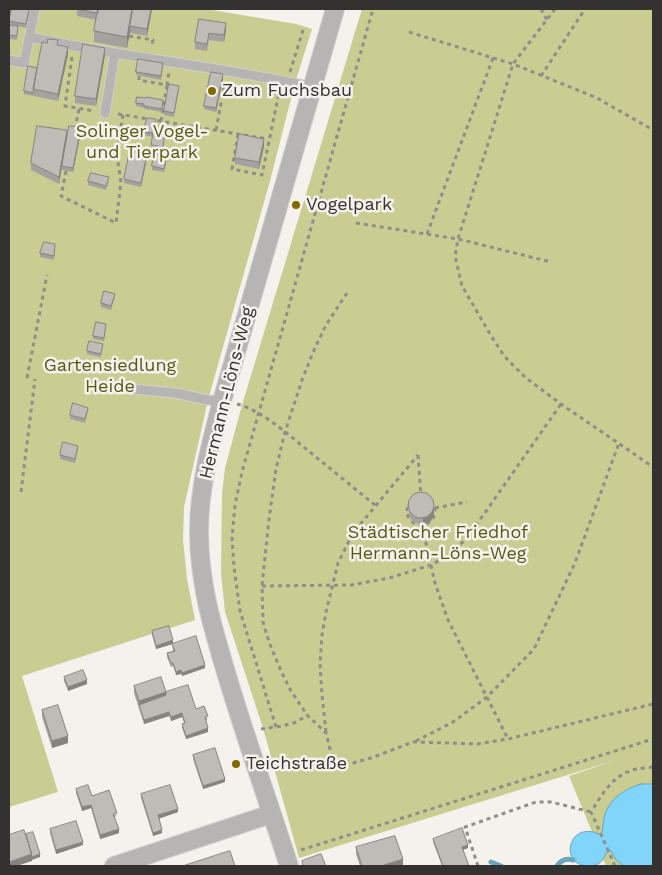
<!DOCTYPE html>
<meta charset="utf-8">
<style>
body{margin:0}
#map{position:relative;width:662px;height:875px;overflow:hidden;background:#f5f2ee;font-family:"Work Sans",sans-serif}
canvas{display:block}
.frame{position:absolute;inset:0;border:10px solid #333230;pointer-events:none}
</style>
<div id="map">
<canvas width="662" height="875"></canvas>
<div class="frame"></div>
</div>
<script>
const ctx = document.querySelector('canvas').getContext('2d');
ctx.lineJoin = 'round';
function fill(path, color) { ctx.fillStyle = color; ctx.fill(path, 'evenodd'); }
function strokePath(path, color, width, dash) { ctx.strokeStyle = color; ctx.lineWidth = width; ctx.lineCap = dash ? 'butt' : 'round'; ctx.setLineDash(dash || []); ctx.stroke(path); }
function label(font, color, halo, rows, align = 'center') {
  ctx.font = font + ' "Work Sans",sans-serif'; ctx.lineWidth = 5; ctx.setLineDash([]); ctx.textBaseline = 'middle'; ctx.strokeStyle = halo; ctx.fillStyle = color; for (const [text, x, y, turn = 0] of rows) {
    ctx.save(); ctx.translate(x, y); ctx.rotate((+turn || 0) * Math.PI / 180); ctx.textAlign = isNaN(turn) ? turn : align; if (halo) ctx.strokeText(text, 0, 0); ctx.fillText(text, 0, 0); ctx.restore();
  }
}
const green = new Path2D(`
 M9 9H206L296 24 312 29 295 83 270 181 208 400 184 507 183 539 187 579 195 620 22 676 58 792 9 807Z
 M362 9H653V866H606L569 776 616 760 299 858 263 728 225 612 221 573 222 493 225 468 242 405Z`);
const water = new Path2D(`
 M641 784H653V866H624L616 860 611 851 606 853C603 862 598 866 589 866 558 866 568 820 599 834L602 833C603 828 603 822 604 817 609 799 624 789 641 784Z`);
const stream = new Path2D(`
 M491 862 501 866
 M557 866C561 860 566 858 573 860`);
const path = new Path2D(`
 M541 9 547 20
 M555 9 513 64 458 239 455 256 462 286 490 334 504 356 526 378 561 404 653 467
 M9 14 10 9
 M409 32 513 64 597 98 653 130
 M129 36 153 40 151 47
 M72 57 65 106 94 111
 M290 72 303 30
 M139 76V80L167 85 169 72
 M541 76 585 9
 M118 114 268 139
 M161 121 167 85
 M75 129 79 109
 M216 130 225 82
 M238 134 232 169 262 175 279 93
 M66 171 61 196 116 223 121 182 117 156 123 114
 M356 223 458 239 551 262
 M427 234 493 58
 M347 293 326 325 314 350 302 380 285 432 276 469 269 519 262 586 263 622 269 642 281 671 291 691 307 715 326 733 331 753 338 760 353 763 371 758 413 742 477 744 508 739 653 704
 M27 378 47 275
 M237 404C262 410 291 437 311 453 332 470 354 488 375 505
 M418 455 421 497
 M21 492 35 379
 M407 511a14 14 0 1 1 28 0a14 14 0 1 1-28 0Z
 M435 508 467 502
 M422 526 435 583 448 620 508 739
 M262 586 351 585 389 578 431 565 446 557 465 540 484 514 561 404
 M276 727 240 611 234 567 232 538 235 505 242 472 373 9
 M261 729 282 726 297 722 307 715
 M326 732 322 695 320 664 322 635 326 612 338 563 353 533 418 455
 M416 741 453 722 487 697 534 649 575 563 619 443
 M301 850 653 739
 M478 866 465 827 536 802H551L591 812
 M615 866 591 812C603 793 613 774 637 769 642 768 648 768 653 767`);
const service = new Path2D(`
 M30 37C123 58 219 66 312 87
 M9 60 24 63 35 9
 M105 113 115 53
 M99 386 175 393 208 400 222 401`);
const minor = new Path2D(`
 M114 866 271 814
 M289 866C269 804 247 742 228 679 213 629 199 584 199 531 199 487 211 443 222 401L335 9`);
const wall = new Path2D(`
 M77 9H152L147 36 130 33V32L127 48 94 42V31L96 20 77 16Z
 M30 10 26 28 18 26 17 40 9 39V21Z
 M199 19 226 30 224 42 209 40 207 51 195 49V42Z
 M58 46 68 54 58 101 24 94V91L37 68Z
 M105 55 96 106 75 103V96Z
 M163 66 161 80 136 75V72Z
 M223 78 216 112 204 109V106Z
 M179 89 174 117 164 115V111Z
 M136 103 163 104 162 112 144 109V108L136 106Z
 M156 123 155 129 165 134 163 151 151 149 153 137 144 135V132Z
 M81 131 73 172 62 170V167L59 184 31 170V163L67 136Z
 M264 146 259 169 235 164V158Z
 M147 158 141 187 124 183V179Z
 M167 160 164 172 152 170V166Z
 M88 181H109L106 190 88 185Z
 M55 248 54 260 40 257V253Z
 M115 297 111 310 101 307V303Z
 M106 327 104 341 93 339V336Z
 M103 347 101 357 87 354V351Z
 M88 411 85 423 70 419V415Z
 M78 449 75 463 60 459V455Z
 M409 501 434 503V514L431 521 423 525H419L412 520 409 517Z
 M152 631 173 643 205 668 182 676 181 674 176 675 173 666 171 667 167 657V653L173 651 172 644 156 649 152 635Z
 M64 677 87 684 68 691 64 681Z
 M134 686 166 692 196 709 208 719 206 720 208 732 186 739 182 728V724L184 723 182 717 171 721 169 716 144 724 134 693Z
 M42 710 68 743 52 748 42 717Z
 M193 755 225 782 203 789 193 759Z
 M76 789 92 796 117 816 114 817 119 833 100 839 91 808 82 811 76 793Z
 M141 794 178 812 159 818 162 833 153 836 141 798Z
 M50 829 83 845 56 854 50 833Z
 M433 839 468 848 463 850 469 866H442L433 842Z
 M356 847 403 866H360L356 854Z`);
const shadedWall = new Path2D(`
 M132 9 130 32 127 48V37Z
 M151 9H152L147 36V29Z
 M226 23V30L224 42V35Z
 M68 47V54L58 101V94Z
 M105 48V55L96 106V99Z
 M223 74V78L216 112V108Z
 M81 127V131L73 172V168Z
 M67 130V137L59 184V177Z
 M264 139V146L259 169V162Z
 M147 154V158L141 187V183Z
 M434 507V514L431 521 423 525V518Z
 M173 640V644L156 649V646Z
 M205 665V668L182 676V673Z
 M181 670V674L176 675V672Z
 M87 680V684L68 691V687Z
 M166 692V699L139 705V701Z
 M169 712V716L144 724V720Z
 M182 713V717L171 721V717Z
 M208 728V732L186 739V736Z
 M68 736V743L52 748V741Z
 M225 779V782L203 789V786Z
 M91 805V808L82 811V807Z
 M178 809V812L158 819V815Z
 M119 829V833L100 839V835Z
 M162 830V833L153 836V833Z
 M83 842V845L56 854V850Z
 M468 845V848L462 850V847Z
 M32 854H40V857L32 860V861L17 866H9V862Z
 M403 859V866H384V865Z`);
const building = new Path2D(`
 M12 9H29L26 24 9 21Z
 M77 9H98V13Z
 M98 9H132L127 37 94 31Z
 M133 9H151L147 29 130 26Z
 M199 19 226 23 224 35 209 33 207 44 195 42Z
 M10 25 18 26 17 36 9 35Z
 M48 39 58 40 57 45 68 47 58 94 33 89 42 42 47 43Z
 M83 44 105 48 96 99 75 96Z
 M138 59 163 63 161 76 136 72Z
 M28 66 37 68 33 93 24 91Z
 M211 72 223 74 216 108 204 106Z
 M169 84 179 86 174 113 164 111Z
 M137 97 145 98 146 97 163 100 162 109 144 106V104L136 103Z
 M147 118 156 119 154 129 165 131 163 147 151 145 153 133 144 132Z
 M37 126 67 130 59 177 31 163Z
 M69 126 81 127 73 168 62 166Z
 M239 134 264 139 259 162 235 158Z
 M130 151 147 154 141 183 124 179Z
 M154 154 167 156 164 169 152 166Z
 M91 173 109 177 106 186 88 181Z
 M44 242 55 244 54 256 40 253Z
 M104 291 115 294 111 306 101 303Z
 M96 322 106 324 104 338 93 336Z
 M89 341 103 344 101 354 87 351Z
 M73 403 88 408 85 419 70 415Z
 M63 442 78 446 75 459 60 455Z
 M408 505a13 13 0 1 1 26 0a13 13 0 1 1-26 0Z
 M169 626 173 640 156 646 152 631Z
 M196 636 205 665 182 673 181 670 176 672 173 663H171L167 653 175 651 172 644Z
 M83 670 87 680 68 687 64 677Z
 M161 677 166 692 139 701 134 686Z
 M188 685 196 709 204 706 208 716 205 717 208 728 186 736 182 724 185 723 182 713 171 717 169 712 144 720 139 705 166 695V692Z
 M58 705 68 736 52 741 42 710Z
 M215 748 225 779 203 786 193 755Z
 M88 785 92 796 109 790 117 813 113 814 119 829 100 835 91 805 82 807 76 789Z
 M170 785 178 809 158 815 162 830 153 833 141 794Z
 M76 821 83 842 56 850 50 829Z
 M462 828 468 845 462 847 469 866H443L433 839Z
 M24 830 32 854 9 862V835Z
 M33 832 40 854 32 857 26 834Z
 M395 836 403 859 384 865V866H362L356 847Z
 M230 851 235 866H183Z
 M321 854 326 866H303L302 861Z`);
const markers = [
 [212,91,5,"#816a02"],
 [296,205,5,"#816a02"],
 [236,764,5,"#816a02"]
];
const poiNames = [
 ["Zum Fuchsbau",222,91],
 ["Vogelpark",306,205],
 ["Teichstraße",246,764]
];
const parkNames = [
 ["Solinger Vogel-",142,132],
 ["und Tierpark",142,153],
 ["Gartensiedlung",110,366],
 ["Heide",110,387],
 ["Städtischer Friedhof",438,533],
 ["Hermann-Löns-Weg",438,554]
];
const streetNames = [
 ["Hermann-Löns-Weg",227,393,-76]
];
fill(green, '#c9cd91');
fill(water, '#82d5fa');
strokePath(water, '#6aa4bd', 1);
strokePath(stream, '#6aa4bd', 5);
strokePath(service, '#d2cfcc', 11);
strokePath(minor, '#d2cfcc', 20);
strokePath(path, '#908e8b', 3, [4, 4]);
strokePath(service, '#b7b5b4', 9);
strokePath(minor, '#b7b5b4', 18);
fill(wall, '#a4a29e');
fill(shadedWall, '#868481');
fill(building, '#bfbcb8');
strokePath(building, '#868481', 1);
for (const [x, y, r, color] of markers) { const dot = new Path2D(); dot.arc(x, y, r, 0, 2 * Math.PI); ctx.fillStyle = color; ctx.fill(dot); strokePath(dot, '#f5f2ee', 2); }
label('18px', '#333230', '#f5f2ee', poiNames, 'left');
label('18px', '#585911', '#f5f2ee', parkNames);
label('18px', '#333230', '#f5f2ee', streetNames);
</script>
